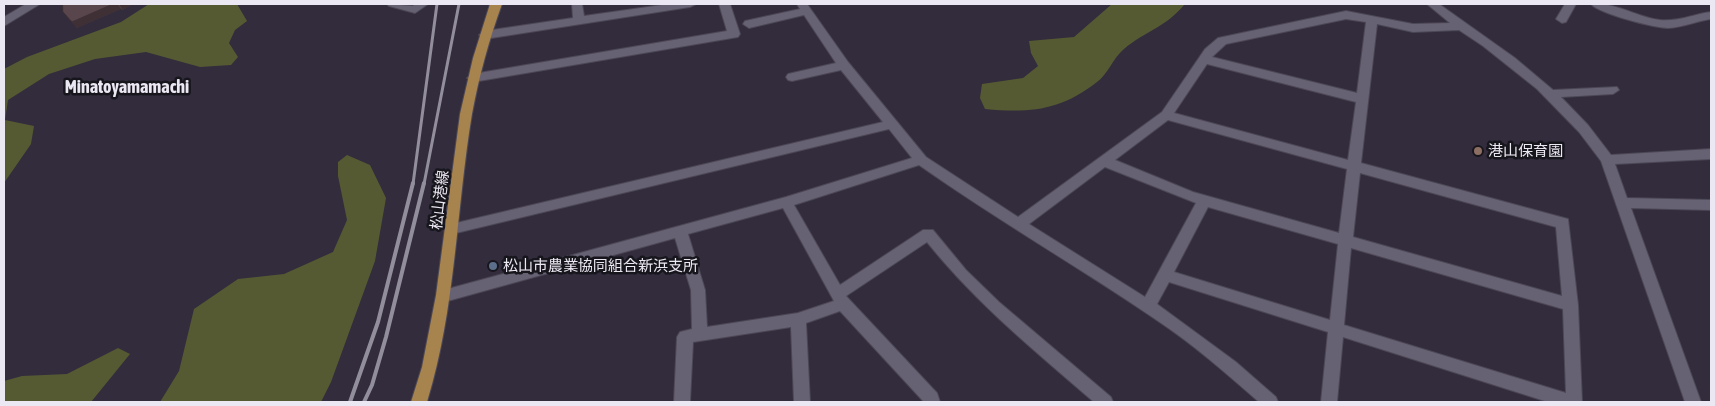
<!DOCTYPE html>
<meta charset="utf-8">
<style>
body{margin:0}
#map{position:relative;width:1715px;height:406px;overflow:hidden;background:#322c3d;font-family:"Asap Condensed",sans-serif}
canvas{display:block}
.frame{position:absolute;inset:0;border:5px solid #ece8f3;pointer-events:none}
</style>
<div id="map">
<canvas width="1715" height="406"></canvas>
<div class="frame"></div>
</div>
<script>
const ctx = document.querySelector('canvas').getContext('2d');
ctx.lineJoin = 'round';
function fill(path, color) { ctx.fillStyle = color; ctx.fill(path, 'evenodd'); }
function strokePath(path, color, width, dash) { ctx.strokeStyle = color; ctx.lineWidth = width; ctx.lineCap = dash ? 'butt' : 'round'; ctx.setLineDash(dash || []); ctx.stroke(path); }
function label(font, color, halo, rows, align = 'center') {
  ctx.font = font + ' "Asap Condensed","Noto Sans JP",sans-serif'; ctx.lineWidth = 5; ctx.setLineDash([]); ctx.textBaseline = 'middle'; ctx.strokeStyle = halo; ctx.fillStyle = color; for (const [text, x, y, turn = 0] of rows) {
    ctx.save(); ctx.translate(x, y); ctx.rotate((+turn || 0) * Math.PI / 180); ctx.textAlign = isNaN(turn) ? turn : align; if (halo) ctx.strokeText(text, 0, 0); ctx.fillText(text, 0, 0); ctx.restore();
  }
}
const green = new Path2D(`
 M149 4H237L247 21 235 30 229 43 238 57 231 65 200 67 146 52 95 59 49 74 8 100 5 120 34 126 31 144 4 183V69L27 57 121 22Z
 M1112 4H1185C1165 28 1145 31 1124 49 1113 58 1108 74 1097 82 1060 111 1030 113 985 109L980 98 982 84 1023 78 1038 66 1031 53 1029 41 1074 37Z
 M347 155 370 165 386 198 375 261 331 382 321 402H160L179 371 194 309 238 279 284 274 333 252 347 220 338 176V162Z
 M118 348 130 354 91 402H4V381L22 376 67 374Z`);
const minor = new Path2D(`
 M26 4H40L4 26V17Z
 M387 4 413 6 415 4H428L415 13 389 6Z
 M572 4H582L584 16 669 4H696L690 7 485 39 479 35 485 31 573 18Z
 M719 4H730L740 34 738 37 473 82 467 78 473 74 727 31Z
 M797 4H807L848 62 926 157 1018 217 1162 112 1205 49 1218 38 1346 11 1413 24 1450 23 1427 4H1439L1515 58 1553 90 1617 87 1619 90 1613 94 1561 97 1588 125 1611 155 1711 149V159L1615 164 1627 198 1711 200V210L1631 208 1701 402H1685L1601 161 1579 132 1537 89 1483 46 1459 30 1413 32 1377 24 1361 163 1568 219 1578 305 1582 402H1548L1343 337 1337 402H1321L1328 332 1169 282 1157 304 1236 362 1276 397 1278 402H1259C1227 374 1194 345 1158 321 1079 267 997 220 919 165L794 205 840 285 923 230H933L966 270 999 302 1111 397 1113 402H1094C1035 351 976 303 927 242L846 296 937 393 940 402H924L840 311 806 323 810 402H794L791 327 693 342 690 402H674L677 337 680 332 692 329 691 290 675 238 444 302 439 300 437 296 439 292 444 290 786 197 912 158 889 129 452 234 447 233 445 229 447 225 452 224 883 122 841 70 792 81 788 80 786 77 788 74 836 63 804 15 749 28 743 24 745 21 800 9ZM1346 19 1366 22 1357 93 1212 57 1226 44ZM1207 64 1356 102 1348 160 1174 113ZM1168 120 1347 169 1339 233 1193 192 1115 160ZM1105 167 1196 203 1145 297 1029 224ZM1360 173 1556 227 1562 296 1353 237ZM1208 207 1338 244 1330 320 1174 272ZM783 208 834 301 798 313 707 327 705 290 688 234ZM1351 248 1563 309 1566 393 1344 325Z
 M1565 4H1576L1566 22 1562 23 1556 19Z
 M1591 4C1616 2 1636 17 1660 20 1678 22 1694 14 1711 12V19C1697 21 1683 27 1669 28 1655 28 1600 14 1591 4Z`);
const primary = new Path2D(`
 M490 4H502C489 40 479 76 472 114 456 210 456 308 427 402H411L422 367 436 295 460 114 473 58Z`);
const railFar1 = new Path2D(`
 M413 184 437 4
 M424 184 459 4`);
const rail = new Path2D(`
 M350 402 378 322 413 183
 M364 402 372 385 386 337 424 183`);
const wall = new Path2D(`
 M63 4H133L123 10 121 9 77 28 63 12Z`);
const shadedWall = new Path2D(`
 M113 4H117L121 9 77 28 72 22Z
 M119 4H133L123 10Z`);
const building = new Path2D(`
 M63 4H113L72 22 63 12Z`);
const markers = [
 [1478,151,5,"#8d6e63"],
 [493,266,5,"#5c6f8a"]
];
const poiNames = [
 ["港山保育園",1488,151],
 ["松山市農業協同組合新浜支所",503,266]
];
const streetNames = [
 ["松山港線",440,200,-83]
];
const quarterNames = [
 ["Minatoyamamachi",127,87]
];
fill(green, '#565a32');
strokePath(minor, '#4c4755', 2);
strokePath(primary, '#4c4755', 2);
fill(minor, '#676174');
fill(primary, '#a7834d');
strokePath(railFar1, '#938e9c', 3);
strokePath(rail, '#938e9c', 4);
fill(wall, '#4d3b41');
fill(shadedWall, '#3e3035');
fill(building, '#59454c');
strokePath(building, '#3e3035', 1);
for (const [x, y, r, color] of markers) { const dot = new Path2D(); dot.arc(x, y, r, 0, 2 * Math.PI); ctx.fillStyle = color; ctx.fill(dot); strokePath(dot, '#18161d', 2); }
label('15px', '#ece8f3', '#18161d', poiNames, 'left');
label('15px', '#ece8f3', '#18161d', streetNames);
label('bold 18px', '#ece8f3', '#18161d', quarterNames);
</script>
